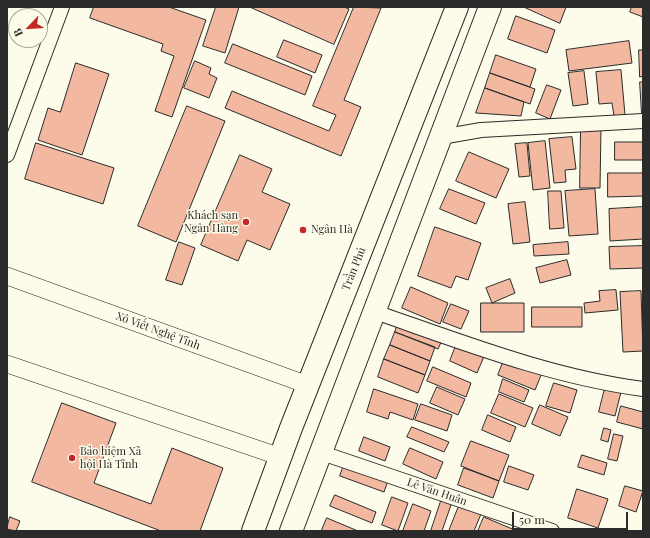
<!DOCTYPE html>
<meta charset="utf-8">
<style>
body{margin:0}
#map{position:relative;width:650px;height:538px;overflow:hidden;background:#fdfbea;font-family:"Playfair Display",serif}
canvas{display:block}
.frame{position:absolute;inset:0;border:8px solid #2b2b2b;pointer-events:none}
.north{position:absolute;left:8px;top:8px;width:40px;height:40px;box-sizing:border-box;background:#fdfbea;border:1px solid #a9a89e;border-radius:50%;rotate:245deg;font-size:11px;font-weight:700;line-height:16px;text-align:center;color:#2b2b2b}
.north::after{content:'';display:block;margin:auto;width:14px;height:18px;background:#c62828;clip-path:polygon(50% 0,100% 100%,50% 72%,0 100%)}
.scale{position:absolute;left:512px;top:512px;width:116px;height:18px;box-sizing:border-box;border:2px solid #2b2b2b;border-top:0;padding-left:5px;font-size:12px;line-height:14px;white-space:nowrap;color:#2b2b2b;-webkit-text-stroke:3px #fdfbea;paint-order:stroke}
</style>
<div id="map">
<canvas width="650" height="538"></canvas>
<div class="frame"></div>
<div class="north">B</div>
<div class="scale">50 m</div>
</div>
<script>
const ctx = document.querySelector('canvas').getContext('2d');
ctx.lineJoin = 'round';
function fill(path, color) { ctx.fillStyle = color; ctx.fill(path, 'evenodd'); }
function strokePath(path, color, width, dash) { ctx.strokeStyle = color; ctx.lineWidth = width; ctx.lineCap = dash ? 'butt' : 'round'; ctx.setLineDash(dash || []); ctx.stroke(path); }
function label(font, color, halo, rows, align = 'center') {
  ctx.font = font + ' "Playfair Display",serif'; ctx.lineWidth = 3; ctx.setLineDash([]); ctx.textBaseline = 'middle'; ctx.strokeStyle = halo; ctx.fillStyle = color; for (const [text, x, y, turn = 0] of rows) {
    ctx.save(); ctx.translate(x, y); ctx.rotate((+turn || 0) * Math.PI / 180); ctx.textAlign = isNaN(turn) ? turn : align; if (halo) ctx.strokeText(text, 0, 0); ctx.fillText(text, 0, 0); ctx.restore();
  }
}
const building = new Path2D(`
 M94 7H169L206 20 172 117 155 111 174 56 161 51 163 44 90 18Z
 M216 7H239L225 53 203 46Z
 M250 7H344L349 9 334 44Z
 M354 7 381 8 344 100 361 107 341 156 225 108 232 91 329 131 336 115 313 106Z
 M524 7H566L560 23Z
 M632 7H643V17L630 12Z
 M516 16 555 30 547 53 508 39Z
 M284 40 322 55 315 73 277 57Z
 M629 41 632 63 569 71 566 50Z
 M233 44 312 76 305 95 225 63Z
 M639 50H643V76L640 77Z
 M496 55 536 69 530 87 490 73Z
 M195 61 211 68 209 74 217 78 209 98 184 88Z
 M76 63 109 74 82 155 38 140 48 108 60 112Z
 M621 70 625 115 614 116 612 103 599 104 596 72Z
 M584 71 588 104 573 106 568 73Z
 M490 73 535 89 530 104 485 88Z
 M640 82H643V114H642Z
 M547 85 561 90 550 119 536 113Z
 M485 88 524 102 521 116 476 113Z
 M187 106 225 121 176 242 138 226Z
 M581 127H601L600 188H580Z
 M572 137 576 169 565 170 566 182 554 183 549 139Z
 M545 141 550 188 533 190 528 143Z
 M615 142H643V160H615Z
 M36 143 114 168 103 204 25 179Z
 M527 143 530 176 519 177 515 144Z
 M469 152 509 169 496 198 456 181Z
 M240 155 272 169 262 192 290 204 270 250 247 240 238 261 201 245Z
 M608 173H643V196L608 197Z
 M449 189 485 203 476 224 440 209Z
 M595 189 598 234 569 236 565 191Z
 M548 191H561L564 228 550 229Z
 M525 202 530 242 513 244 508 204Z
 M643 207V239L610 241 609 209Z
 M435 227 481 243 468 280 456 276 451 288 418 276Z
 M179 242 195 248 182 285 166 280Z
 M568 242 569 254 534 256 533 245Z
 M643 246V268L610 269 609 247Z
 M567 260 571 275 540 283 536 268Z
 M510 279 515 293 492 303 486 288Z
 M411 287 448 303 440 324 402 308Z
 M616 290 618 310 585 313 584 303 600 301 599 291Z
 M641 291 643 351 623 352 620 292Z
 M481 303H524V332H481Z
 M451 304 469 311 461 329 443 322Z
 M532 307H582V327H532Z
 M399 321 443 338 438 349 395 332Z
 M395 332 435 347 430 361 390 345Z
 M457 343 485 354 477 373 450 361Z
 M390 345 430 361 425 375 384 359Z
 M505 358 542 373 535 390 498 375Z
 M384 359 425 375 418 393 378 377Z
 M433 367 471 383 466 397 427 381Z
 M503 379 529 390 524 402 499 392Z
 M554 383 577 390 570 413 546 406Z
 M437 387 465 399 458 415 430 403Z
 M605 388 621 392 615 416 599 412Z
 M374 389 418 404 413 420 390 412 388 419 367 412Z
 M499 394 533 408 525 427 491 413Z
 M62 403 116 423 94 483 151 504 172 448 223 468 200 531H161L32 482Z
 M421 404 452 415 447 431 415 420Z
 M540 405 568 417 560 436 532 424Z
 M621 406 643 412V429L617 422Z
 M488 415 516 427 510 442 482 430Z
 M412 427 449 442 444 452 407 437Z
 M604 428 611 430 608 442 601 440Z
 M614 434 623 436 617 461 608 459Z
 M364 437 390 447 385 461 359 451Z
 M471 441 509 455 499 481 461 466Z
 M410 448 443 462 436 479 403 464Z
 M582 455 607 463 604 475 578 467Z
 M345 462 389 478 384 492 340 476Z
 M509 466 534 475 528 490 504 482Z
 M464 468 499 481 493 498 458 485Z
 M625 486 643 491 636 512 619 506Z
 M577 489 608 499 598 528 568 518Z
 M335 495 376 512 372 523 330 506Z
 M392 497 408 503 398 531 382 525Z
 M442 498 452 502 442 531H431Z
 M413 504 431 511 424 531H403Z
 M459 506 481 514 474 531H449Z
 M10 517 20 521 16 531 7 529Z
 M484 517 517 531H478Z
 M327 518 358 531H325L322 530Z`);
const minor = new Path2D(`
 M441 137 481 130 643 121
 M7 155 62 7
 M375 312C462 342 551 377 643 389
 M322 453 552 531`);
const tertiary = new Path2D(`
 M7 276 308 385
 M7 364 281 457`);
const primary = new Path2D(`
 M253 531 291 428 457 7
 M291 531 490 7`);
const markers = [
 [246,222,4,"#c62828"],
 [303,230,4,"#c62828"],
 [72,458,4,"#c62828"]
];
const poiNames = [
 ["Khách sạn",238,216,"right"],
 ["Ngân Hàng",238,229,"right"],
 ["Ngân Hà",311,230],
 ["Bảo hiệm Xã",80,452],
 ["hội Hà Tĩnh",80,465]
];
const streetNames = [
 ["Trần Phú",354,269,-68],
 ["Xô Viết Nghệ Tĩnh",158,331,20],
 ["Lê Văn Huân",437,492,19]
];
fill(building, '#f2b8a0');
strokePath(building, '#2b2b2b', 1);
strokePath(minor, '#2b2b2b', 16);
strokePath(tertiary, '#2b2b2b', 18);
strokePath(primary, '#2b2b2b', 24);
strokePath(minor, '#fdfbea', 14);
strokePath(tertiary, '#fdfbea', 17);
strokePath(primary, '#fdfbea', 22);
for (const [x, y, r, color] of markers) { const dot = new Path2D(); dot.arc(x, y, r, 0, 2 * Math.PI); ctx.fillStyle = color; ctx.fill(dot); strokePath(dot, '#fdfbea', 1.5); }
label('11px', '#2b2b2b', '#fdfbea', poiNames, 'left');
label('11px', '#2b2b2b', '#fdfbea', streetNames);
</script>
